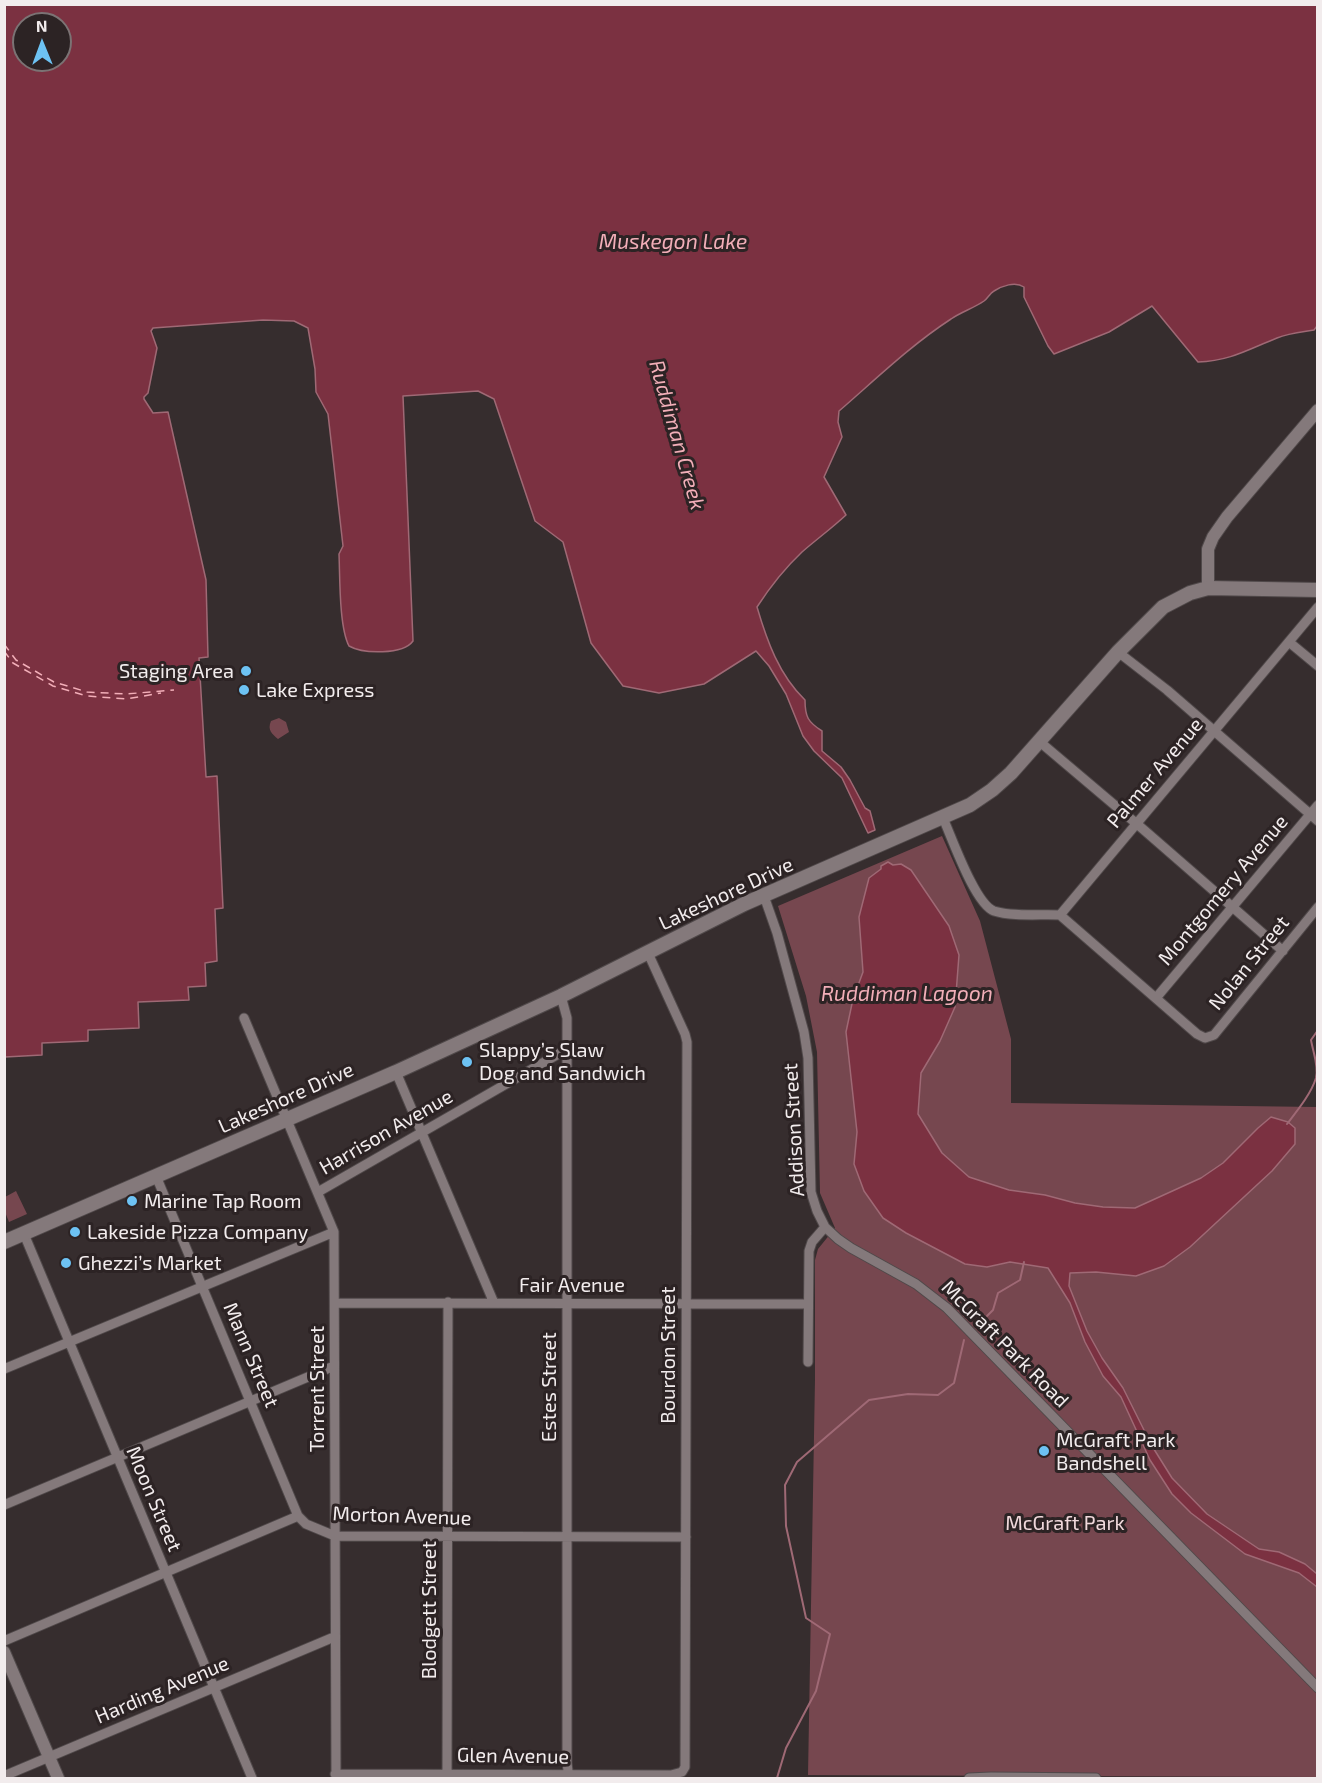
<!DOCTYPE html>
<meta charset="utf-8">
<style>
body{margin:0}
#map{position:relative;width:1322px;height:1783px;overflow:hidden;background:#362d2e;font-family:"Exo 2",sans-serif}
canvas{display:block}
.frame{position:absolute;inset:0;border:6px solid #f2eced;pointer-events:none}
.north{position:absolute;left:12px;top:12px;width:60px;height:60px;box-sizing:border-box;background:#2c2324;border:2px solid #7b7374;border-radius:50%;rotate:359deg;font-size:16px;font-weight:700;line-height:24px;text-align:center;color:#f2eced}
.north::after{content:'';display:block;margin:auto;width:21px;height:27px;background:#6dc2f3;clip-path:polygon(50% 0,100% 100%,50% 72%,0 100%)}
</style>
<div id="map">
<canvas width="1322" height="1783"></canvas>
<div class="frame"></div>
<div class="north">N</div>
</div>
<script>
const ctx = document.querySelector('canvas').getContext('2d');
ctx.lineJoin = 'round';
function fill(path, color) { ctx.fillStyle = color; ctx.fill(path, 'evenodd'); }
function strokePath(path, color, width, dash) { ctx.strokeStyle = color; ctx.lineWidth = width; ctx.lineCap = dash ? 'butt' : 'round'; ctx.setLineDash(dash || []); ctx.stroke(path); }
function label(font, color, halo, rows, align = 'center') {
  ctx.font = font + ' "Exo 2",sans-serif'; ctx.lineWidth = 6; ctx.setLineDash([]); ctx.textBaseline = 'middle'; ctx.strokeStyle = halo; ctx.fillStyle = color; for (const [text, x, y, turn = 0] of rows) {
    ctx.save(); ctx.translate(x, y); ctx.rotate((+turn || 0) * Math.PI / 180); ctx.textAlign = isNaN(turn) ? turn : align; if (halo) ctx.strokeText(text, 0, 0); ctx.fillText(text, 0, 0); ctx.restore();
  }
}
const green = new Path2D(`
 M279 718 286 722 289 732 278 739C272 734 267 730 271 721Z
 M942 836 980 921 1011 1039V1103L1317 1107V1777L808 1775 815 1379V1260L818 1249 835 1228 820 1193 817 1052 806 996 778 906Z
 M16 1191 27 1214 9 1222 5 1212V1197Z`);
const water = new Path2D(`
 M5 4 1317 5V326L1314 330C1302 332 1289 333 1277 338 1249 349 1230 361 1198 362L1152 306 1109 332 1054 354 1048 346 1024 297V287C1015 281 1002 286 994 291 990 293 988 298 984 301 974 308 961 312 951 319 911 345 876 379 839 411L838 422 842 437 824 477 846 515C832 528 817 539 802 552 785 568 770 587 757 607 767 641 779 675 805 700 805 717 808 722 822 731V751L841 767 850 780 865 808 870 811 875 830 868 833 842 778 814 751 803 736 786 694 769 666 756 651 704 684 659 693 623 686 591 643 563 542 535 521 494 399 478 391 403 396 413 641C403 655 363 654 349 646 339 627 340 577 339 554L343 546 328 414 316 392 315 369 308 328 294 321 263 320 153 328 151 331 157 348 148 393 144 397V399L153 413 168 412 206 580 208 657 199 658 206 777 217 776 223 908 215 909 217 961 205 963 206 986 188 987 189 1000 138 1002 139 1028 88 1030V1041L42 1043V1055L5 1057ZM24 24H60V60H24Z
 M888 862 893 865 901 864 911 870 949 926 959 955 955 1007 940 1041 921 1073 918 1114 942 1153 969 1177 1009 1190 1045 1195 1075 1203 1103 1207 1135 1208 1201 1178 1223 1163 1258 1128 1271 1117 1288 1122 1295 1128V1144L1272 1171 1190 1247 1164 1266 1136 1276 1096 1272 1070 1273 1069 1286 1087 1331 1102 1358 1123 1388 1152 1446 1172 1478 1207 1514 1259 1549 1279 1552 1305 1564 1317 1574V1587L1299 1573 1245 1554 1191 1513 1172 1494 1150 1460 1121 1397 1103 1376 1085 1342 1070 1303 1048 1268 1010 1262 987 1267 965 1264 906 1233 883 1218 864 1191 854 1164 857 1132 846 1032 853 999 863 972 859 917 869 878 881 869V866Z`);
const stream = new Path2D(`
 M1287 1124C1297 1111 1311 1094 1316 1078 1319 1066 1313 1052 1311 1040L1318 1030
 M980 1323 993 1310 998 1293 1020 1280 1024 1262
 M777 1778 786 1748 816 1691 830 1634 806 1618 786 1526 785 1485 797 1462 869 1400 908 1394 938 1395 954 1383 964 1340`);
const ferry = new Path2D(`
 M4 644 16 660 54 682 87 692 126 694 174 690
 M4 651 13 663 53 686 87 696 126 699 161 693`);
const minor = new Path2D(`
 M1289 642 1318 666
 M1118 652 1167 690 1318 821
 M1040 742 1144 830 1283 951
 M943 818C952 838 975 904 994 911 1012 917 1041 914 1060 915L1318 607
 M764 896 777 933 804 1032 808 1058 811 1192 817 1211 825 1227 838 1239 851 1248 916 1284 947 1308 1318 1688
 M1060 915 1197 1034 1205 1038 1214 1035 1318 907
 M561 996 567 1018V1763L569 1778
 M1156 998 1318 805
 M244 1018 334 1232 336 1778
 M396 1072 494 1303
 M156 1176 298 1516
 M318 1192 567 1049
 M24 1234 252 1778
 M335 1303 808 1304
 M808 1362 809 1251 812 1242 825 1227
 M4 1369 334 1232
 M4 1505 334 1366
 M4 1641 298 1516 306 1524 335 1536 686 1537
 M335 1774 671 1775 682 1772 685 1767 687 1042 685 1034 648 953
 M447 1774 448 1302
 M4 1776 334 1637
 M969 1778 991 1777 1096 1778`);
const tertiary = new Path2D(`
 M1208 588V549L1213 537 1227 517 1318 410
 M4 1652 58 1778`);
const secondary = new Path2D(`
 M4 1242 396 1072 561 996 744 904 970 805 992 790 1011 773 1118 652 1163 607 1190 593 1208 588 1318 590`);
const markers = [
 [246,671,6,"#6dc2f3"],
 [244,690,6,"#6dc2f3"],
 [467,1062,6,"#6dc2f3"],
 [132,1201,6,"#6dc2f3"],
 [75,1232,6,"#6dc2f3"],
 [66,1263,6,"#6dc2f3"],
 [1044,1451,6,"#6dc2f3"]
];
const poiNames = [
 ["Staging Area",234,671,"right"],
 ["Lake Express",256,690],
 ["Slappy’s Slaw",479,1050],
 ["Dog and Sandwich",479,1073],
 ["Marine Tap Room",144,1201],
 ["Lakeside Pizza Company",87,1232],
 ["Ghezzi’s Market",78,1263],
 ["McGraft Park",1056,1440],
 ["Bandshell",1056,1463]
];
const streetNames = [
 ["Palmer Avenue",1155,773,-50],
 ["Montgomery Avenue",1223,890,-50],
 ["Lakeshore Drive",726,894,-25],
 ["Nolan Street",1249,963,-51],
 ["Lakeshore Drive",286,1098,-24],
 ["Addison Street",794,1130,-93],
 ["Harrison Avenue",386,1132,-30],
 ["Fair Avenue",572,1285],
 ["McGraft Park Road",1005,1344,45],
 ["Mann Street",251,1355,67],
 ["Bourdon Street",668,1355,-90],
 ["Estes Street",549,1387,-90],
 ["Torrent Street",317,1389,-90],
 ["Moon Street",154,1499,67],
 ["Morton Avenue",402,1516,2],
 ["Blodgett Street",429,1610,-90],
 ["Harding Avenue",162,1690,-23],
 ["Glen Avenue",513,1756,1]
];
const parkNames = [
 ["McGraft Park",1065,1523]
];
const waterNames = [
 ["Muskegon Lake",673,242],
 ["Ruddiman Creek",677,435,74],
 ["Ruddiman Lagoon",907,994]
];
fill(green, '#76474f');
fill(water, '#7b3141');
strokePath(water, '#9f6975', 1.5);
strokePath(stream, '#9f6975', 2);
strokePath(ferry, '#f2aeb8', 1.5, [8, 6]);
strokePath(minor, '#50494a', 11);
strokePath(tertiary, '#50494a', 14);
strokePath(secondary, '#50494a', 16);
strokePath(minor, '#84797b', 9);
strokePath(tertiary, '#84797b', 12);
strokePath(secondary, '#84797b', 14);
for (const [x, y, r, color] of markers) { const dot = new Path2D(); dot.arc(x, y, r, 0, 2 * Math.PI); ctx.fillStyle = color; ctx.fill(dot); strokePath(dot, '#2c2324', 2); }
label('20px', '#f2eced', '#2c2324', poiNames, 'left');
label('20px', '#f2eced', '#2c2324', streetNames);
label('20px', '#f1d9dc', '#2c2324', parkNames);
label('italic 21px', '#f2aeb8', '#2c2324', waterNames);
</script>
